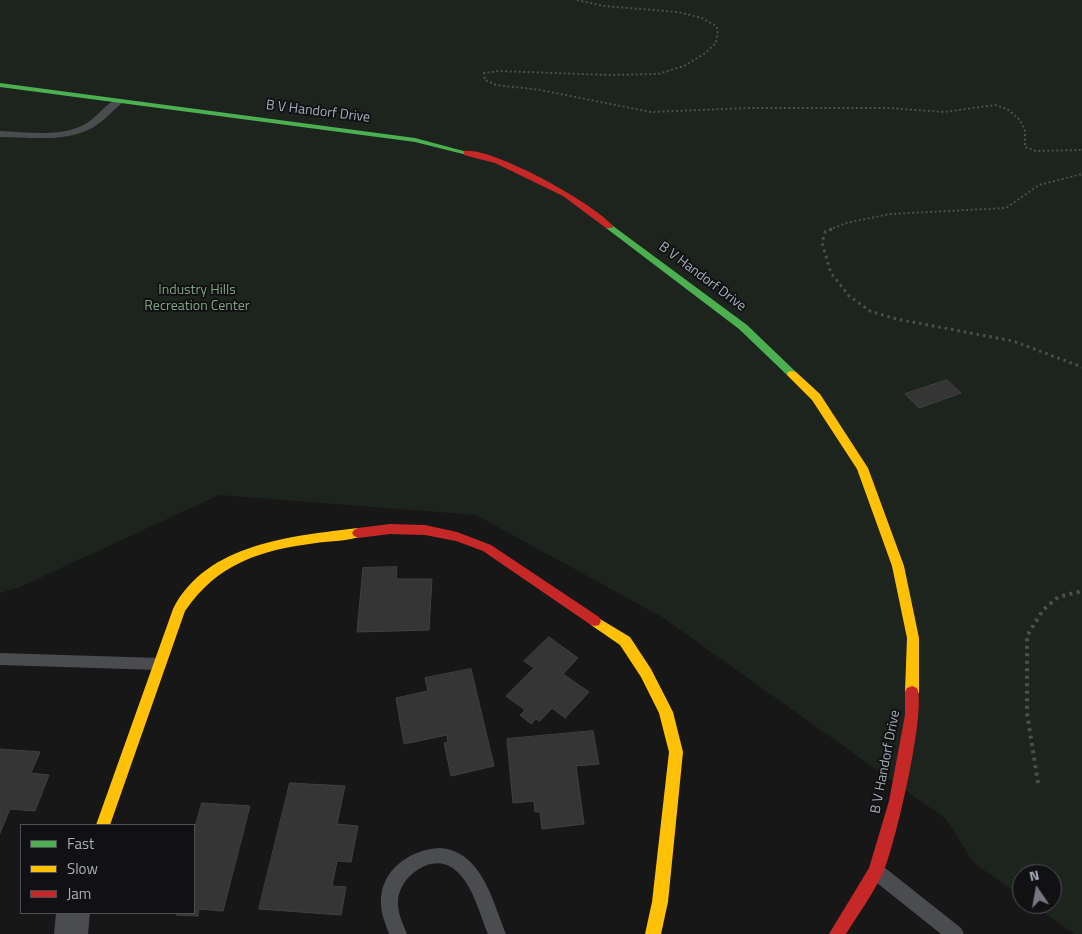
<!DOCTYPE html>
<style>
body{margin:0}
#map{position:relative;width:1082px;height:934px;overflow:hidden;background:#171717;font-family:"Titillium Web",sans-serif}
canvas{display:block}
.legend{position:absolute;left:20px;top:824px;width:175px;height:90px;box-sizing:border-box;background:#111113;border:1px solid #4d4f55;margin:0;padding:6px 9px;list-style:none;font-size:15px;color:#a8adb8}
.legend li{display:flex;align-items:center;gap:10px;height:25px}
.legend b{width:25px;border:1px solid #4d4f55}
.north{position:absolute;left:1012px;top:864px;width:50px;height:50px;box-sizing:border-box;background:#111113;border:1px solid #4d4f55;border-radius:50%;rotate:348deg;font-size:14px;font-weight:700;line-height:20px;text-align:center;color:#a8adb8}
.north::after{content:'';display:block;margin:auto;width:18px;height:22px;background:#757880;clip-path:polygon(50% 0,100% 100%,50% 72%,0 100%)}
</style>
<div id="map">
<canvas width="1082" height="934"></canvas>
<ul class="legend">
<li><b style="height:6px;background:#4caf50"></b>Fast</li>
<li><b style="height:6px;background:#ffc107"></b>Slow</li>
<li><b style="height:6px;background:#c62828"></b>Jam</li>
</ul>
<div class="north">N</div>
</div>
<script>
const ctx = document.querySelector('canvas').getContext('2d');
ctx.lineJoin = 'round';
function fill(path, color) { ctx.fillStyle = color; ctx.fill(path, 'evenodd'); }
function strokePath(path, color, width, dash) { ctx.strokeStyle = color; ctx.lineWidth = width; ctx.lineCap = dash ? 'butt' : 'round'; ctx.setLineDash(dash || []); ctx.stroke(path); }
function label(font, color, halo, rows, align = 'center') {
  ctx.font = font + ' "Titillium Web",sans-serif'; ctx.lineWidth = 4; ctx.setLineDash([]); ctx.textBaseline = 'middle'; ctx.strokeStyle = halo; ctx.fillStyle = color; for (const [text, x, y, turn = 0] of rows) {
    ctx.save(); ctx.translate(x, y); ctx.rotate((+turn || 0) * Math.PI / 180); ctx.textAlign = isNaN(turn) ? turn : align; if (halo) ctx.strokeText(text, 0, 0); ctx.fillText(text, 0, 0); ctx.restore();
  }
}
const green = new Path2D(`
 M0 0H1082V934H1075L1032 904H1052V874H1022V897L974 863 946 819 662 617 476 515 219 495 20 587 0 593Z`);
const building = new Path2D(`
 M947 380 961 393 919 408 905 394Z
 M397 567 396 579H432L429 630 357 632 363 568Z
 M549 637 578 658 563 674 589 692 565 718 552 708 540 721 536 719 531 724 520 715 525 710 506 696 534 668 524 661Z
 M471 669 494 766 451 776 444 743 448 742 447 735 404 744 396 698 428 691 425 678Z
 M593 731 599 764 576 766 584 824 542 829 540 812H535L534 801 513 803 507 739Z
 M0 749 40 752 31 773 49 775 35 811 10 809 0 833Z
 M290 783 345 786 337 824 358 826 351 862 337 861 332 886 346 887 341 915 259 909Z
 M202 803 250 806 223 911 199 909 198 916 176 915 177 913H194V831Z`);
const pathFar2 = new Path2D(`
 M577 0 604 6 678 12 702 18 716 26 718 30 716 43 704 54 684 66 658 74 608 75 499 71 484 73 485 80 496 85 540 90 651 112 749 108H888L944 112 995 105 1007 109 1020 120 1025 131V147L1036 151 1082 150
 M829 230 846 223 890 214 1006 208 1039 185 1082 174`);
const pathFar1 = new Path2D(`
 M832 229 825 232 822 243 831 273 849 296 870 311 896 319 1013 341 1082 367`);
const path = new Path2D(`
 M1038 783 1027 713V636L1043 610 1058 597 1082 591`);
const lane = new Path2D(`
 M118 99 122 102 121 104C112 111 104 121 94 127 66 143 31 137 0 137V131C28 132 62 138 87 123 98 116 106 103 118 99Z
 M0 653 159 658 164 660 166 664 164 668 159 670 0 665Z
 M440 848C482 851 493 902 506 934H488C479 913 472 880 451 867 430 854 399 877 398 901 397 913 403 923 407 934H389C386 924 381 915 381 904 379 871 410 849 440 848Z
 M878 865 884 867 961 928 964 934H941L872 879 870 873 872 867Z`);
const street = new Path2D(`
 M56 913H90L88 934H54Z`);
const fast = new Path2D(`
 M0 83 415 138 471 153 467 155 415 142 0 87Z
 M609 223 747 325 796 372 797 374 796 376H788L739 329 606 228V224Z`);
const slow = new Path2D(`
 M792 371 796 372 820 394 868 468 904 566 919 638V692L917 696 912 698 907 696 905 692 907 638 892 566 857 469 812 400 788 376 787 374 788 372Z
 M358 528 362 530 364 533 362 536C348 541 331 541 316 543 261 550 218 563 185 611L110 825H96L173 609C206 543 293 536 358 528Z
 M595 616 630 637 651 669 673 712 683 752 668 902 661 934H645L652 902 669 752 659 713 641 677 620 645 591 625 589 621 591 617Z`);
const jam = new Path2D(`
 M464 151C493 147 593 203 613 226L612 228H606L563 196 495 163 464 155Z
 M390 524 425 525 457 532 491 545 599 617 601 621 599 625 595 626 591 625 483 551 456 541 425 535 390 534 358 538 354 536 352 533 354 530 358 528Z
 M912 686 917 688C927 709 894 851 882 875 872 895 858 915 846 934H829L869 868 889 801 905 715V692L907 688Z`);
const streetNames = [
 ["B V Handorf Drive",318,112,7],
 ["B V Handorf Drive",702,277,37],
 ["B V Handorf Drive",886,762,-79]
];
const parkNames = [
 ["Industry Hills",197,291],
 ["Recreation Center",197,307]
];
fill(green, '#1d241e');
fill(building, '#353536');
strokePath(building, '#3f4043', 1);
strokePath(pathFar2, '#4d4e52', 2, [2, 2.5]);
strokePath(pathFar1, '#4d4e52', 3, [2.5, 4]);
strokePath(path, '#4d4e52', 4, [3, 4.5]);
fill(lane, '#4b4c50');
fill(street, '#4b4c50');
fill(fast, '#4caf50');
fill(slow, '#ffc107');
fill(jam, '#c62828');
label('14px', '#a8adb8', '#111113', streetNames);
label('14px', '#7fa381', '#111113', parkNames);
</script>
